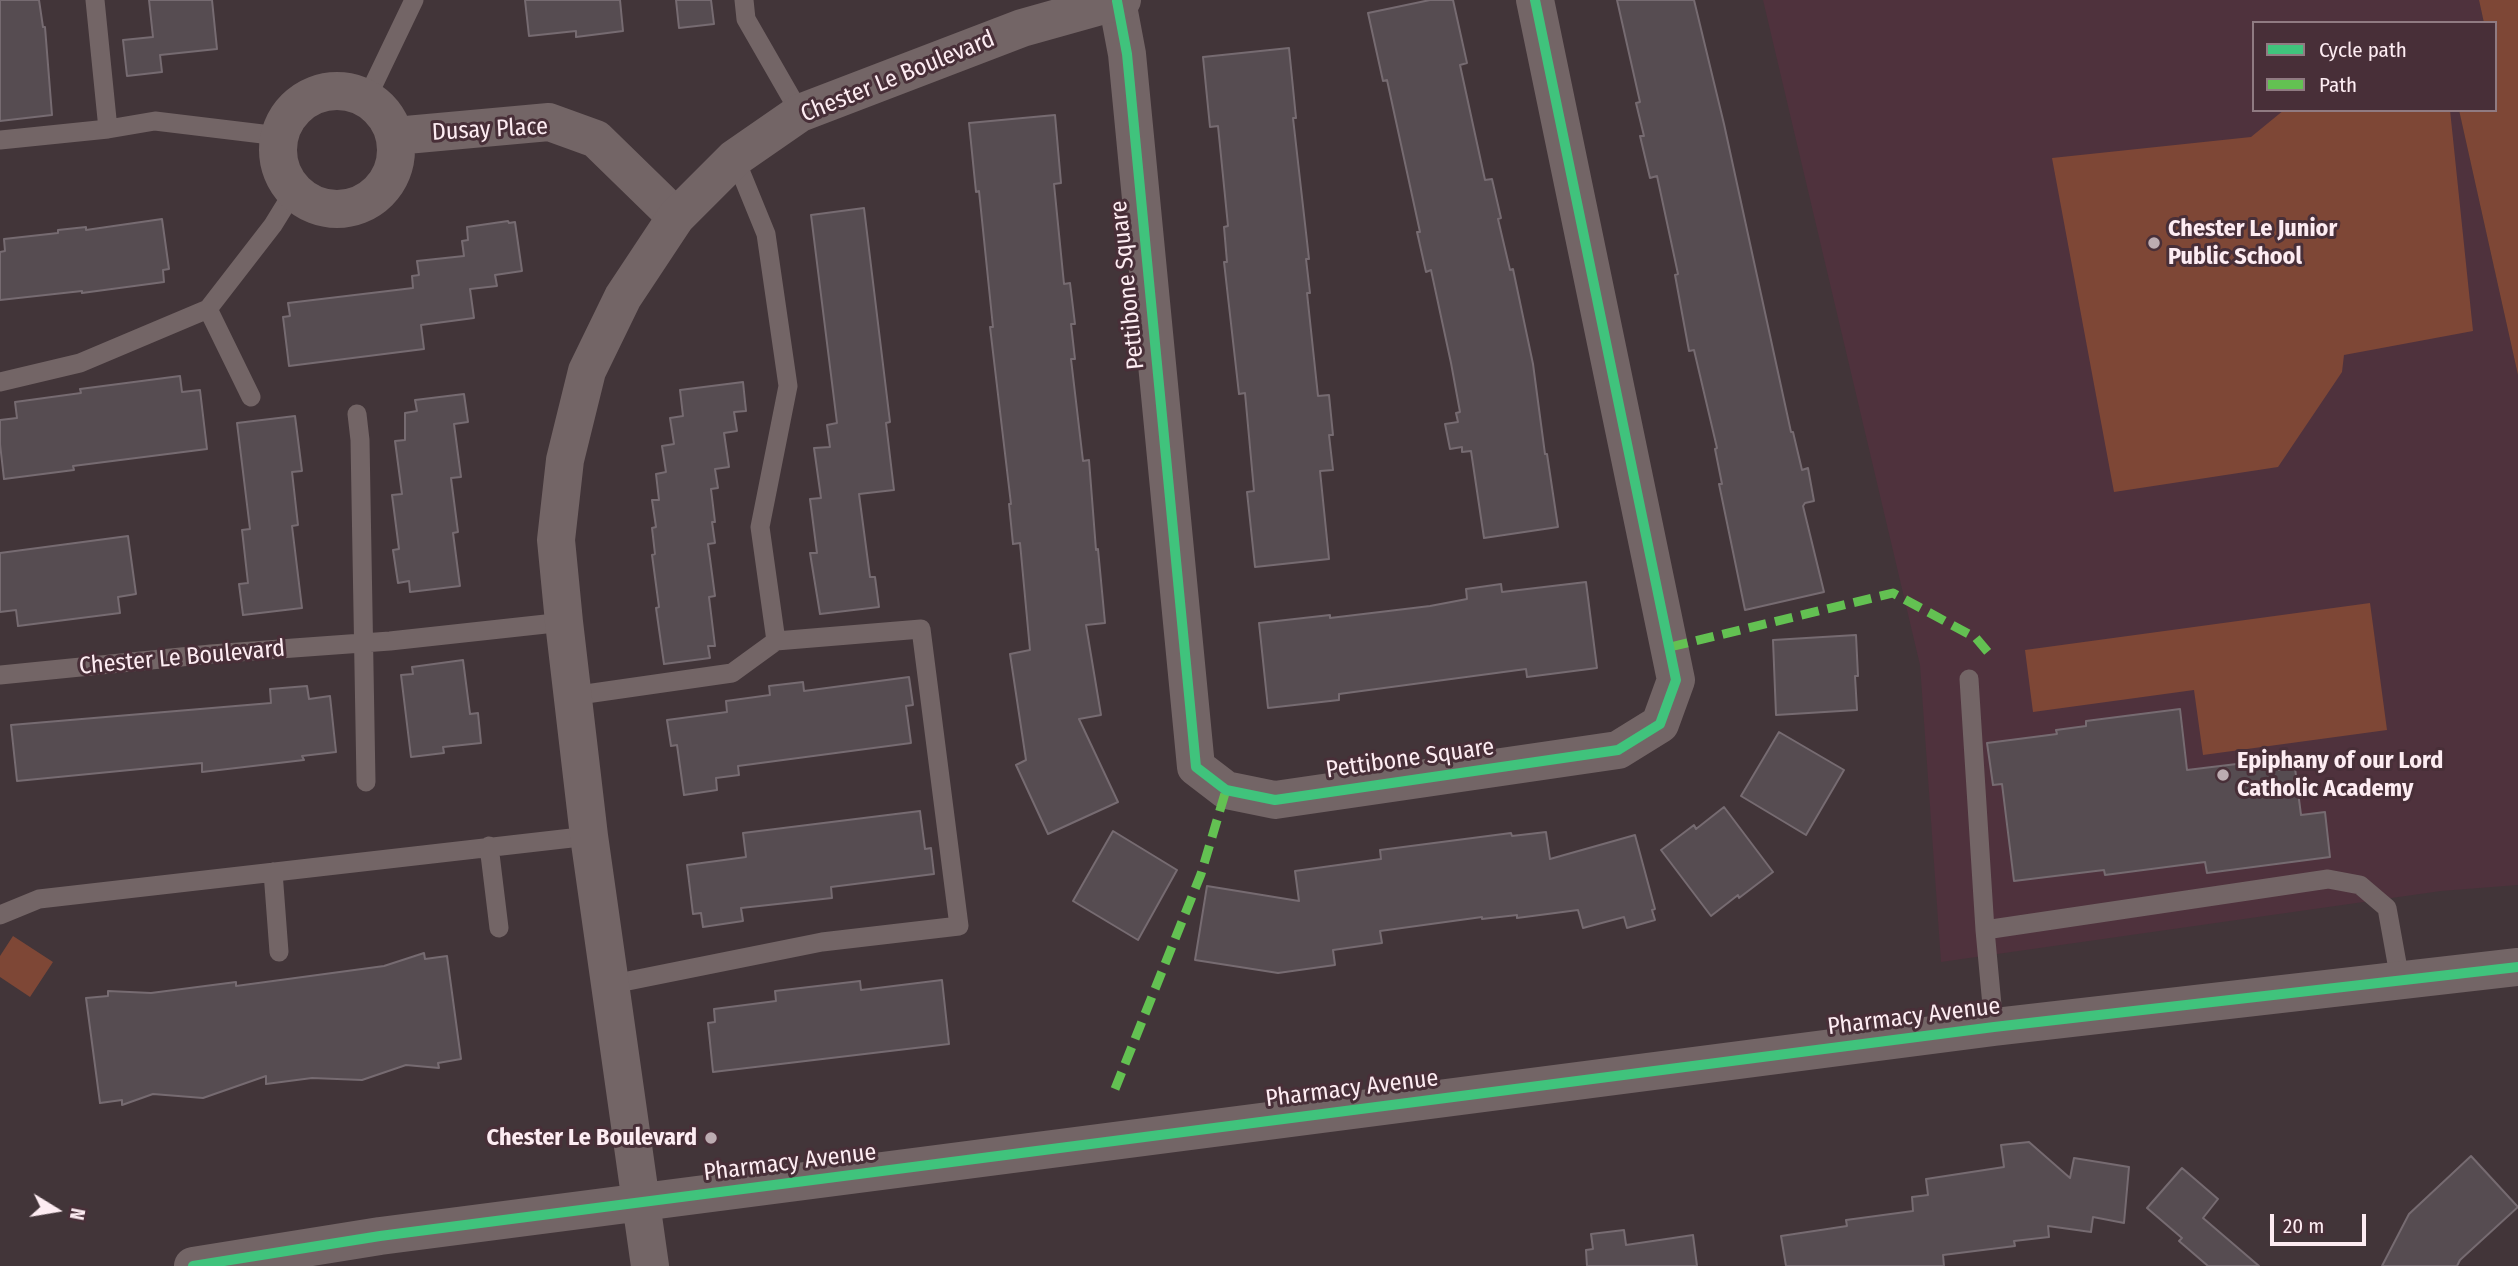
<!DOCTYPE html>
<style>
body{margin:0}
#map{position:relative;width:2518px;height:1266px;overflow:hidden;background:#423539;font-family:"Fira Sans Condensed",sans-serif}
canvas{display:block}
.legend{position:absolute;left:2252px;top:21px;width:245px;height:91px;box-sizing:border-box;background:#482f38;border:2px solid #907b82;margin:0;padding:9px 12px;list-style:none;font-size:21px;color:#fdecf2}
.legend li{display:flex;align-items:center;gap:14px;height:35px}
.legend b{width:35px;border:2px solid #907b82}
.north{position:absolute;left:21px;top:1175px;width:70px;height:70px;-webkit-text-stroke:5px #482f38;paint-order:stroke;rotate:101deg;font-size:19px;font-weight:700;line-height:28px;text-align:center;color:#fdecf2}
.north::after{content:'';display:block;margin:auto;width:24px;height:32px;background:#fdecf2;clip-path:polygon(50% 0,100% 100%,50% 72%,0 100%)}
.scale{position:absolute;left:2270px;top:1214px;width:96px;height:32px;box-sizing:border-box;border:4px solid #fdecf2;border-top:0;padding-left:9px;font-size:21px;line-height:24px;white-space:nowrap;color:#fdecf2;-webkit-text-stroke:5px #482f38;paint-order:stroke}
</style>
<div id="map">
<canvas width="2518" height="1266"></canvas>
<ul class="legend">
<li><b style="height:9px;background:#40c37c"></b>Cycle path</li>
<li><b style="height:9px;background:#63c152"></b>Path</li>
</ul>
<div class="north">N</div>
<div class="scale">20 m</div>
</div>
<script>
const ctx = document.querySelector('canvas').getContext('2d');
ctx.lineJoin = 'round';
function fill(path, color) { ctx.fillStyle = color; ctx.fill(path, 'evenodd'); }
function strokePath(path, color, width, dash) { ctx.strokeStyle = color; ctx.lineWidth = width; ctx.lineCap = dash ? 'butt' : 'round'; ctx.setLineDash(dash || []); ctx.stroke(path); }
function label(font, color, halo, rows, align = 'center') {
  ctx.font = font + ' "Fira Sans Condensed",sans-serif'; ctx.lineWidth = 6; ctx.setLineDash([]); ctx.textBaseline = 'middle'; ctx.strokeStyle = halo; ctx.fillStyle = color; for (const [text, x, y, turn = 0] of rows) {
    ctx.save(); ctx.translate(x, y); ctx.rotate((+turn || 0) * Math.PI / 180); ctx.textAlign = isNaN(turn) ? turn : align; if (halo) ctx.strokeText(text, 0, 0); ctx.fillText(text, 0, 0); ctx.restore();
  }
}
const built = new Path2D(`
 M1763 0H2479L2484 23H2254V110H2459L2518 375V885L2441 891 1941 962 1920 665Z`);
const green = new Path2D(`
 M2479 0H2518V375L2459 110H2495V23H2484Z
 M2284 110H2450L2473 331 2344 355 2342 372 2278 467 2114 492 2052 158 2251 137Z
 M2370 603 2387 730 2203 755 2194 690 2033 712 2025 650Z
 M13 936 53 962 30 997 0 977V956Z`);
const building = new Path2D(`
 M0 0H39L43 27H45L52 115 0 121Z
 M149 0H212L217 49 160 55 162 72 127 76 123 40 153 37Z
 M525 0H620L623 31 576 37V31L529 36Z
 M676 0H711L714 24 679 28Z
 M1430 0H1453L1467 63 1460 65 1485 180 1492 179 1501 218 1498 219 1510 270 1513 269 1533 364 1545 454H1547L1558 527 1484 538 1471 451 1462 452V447L1450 449 1445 424 1458 422 1456 413 1460 412 1451 363 1431 270 1426 272 1417 232H1420L1387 80 1383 81 1368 13Z
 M1617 0H1694L1724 124 1791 432H1793L1802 470 1808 468 1814 501 1805 503 1803 506 1824 592 1745 610 1719 484H1722L1715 449 1717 448 1694 350 1689 351 1675 275 1678 274 1657 176 1650 178 1640 136H1644L1636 103 1640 102Z
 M1289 48 1296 118H1293L1309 259H1306L1310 293H1307L1318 396 1329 395 1333 435H1329L1333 470 1320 471 1329 559 1255 567 1247 492 1254 491 1245 393 1239 394 1224 262H1227L1224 227 1228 226 1218 126 1210 127 1203 57Z
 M1055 115 1061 183 1054 184 1064 284 1070 283 1075 324H1071L1075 359H1071L1083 461 1089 460 1096 550 1098 549 1105 623 1086 625 1101 715 1079 719 1118 802 1048 834 1016 765 1026 760 1010 654 1030 650 1020 543 1013 544 1009 504H1011L990 327H993L979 191 976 192 969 123Z
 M864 208 890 422 886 423 894 490 859 494 870 577H875L879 607 820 614 810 553H817L810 499 821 498 814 448 830 447 827 425 837 423 811 215Z
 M162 219 169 269 163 270 164 282 82 293V291L0 300V252L5 251 4 239 58 233V230L86 227V230Z
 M508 221 509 223 515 222 522 271 495 275 497 286 470 289 474 318 421 325 424 349 289 366 283 317 290 316 288 303 413 288 412 276 419 275 417 261 464 256 462 241 468 240 467 227Z
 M180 376 182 392 200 390 207 449 73 466 74 470 4 479 0 444V420L17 418 15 402 81 393 80 389Z
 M743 382 746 411 734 412 737 431 724 433 729 467 715 469 718 488 711 489 715 522H712L715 543 708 544 715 596 709 597 715 646H708L710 658 664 664 656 608 659 607 652 555 655 554 652 528 656 527 652 500H659L656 474 666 472 662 446 674 444 670 418 683 416 680 390Z
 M464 394 468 422 454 424 461 477 451 478 458 532 453 533 460 586 410 592 409 581 398 583 393 550 399 549 392 495 402 494 395 441 405 440V413L417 411 415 400Z
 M295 416 302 471 292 472 298 525 292 526 302 608 243 615 239 584 248 583 242 530 250 529 237 423Z
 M128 536 136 594 118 597 120 613 18 626 16 610 0 612V553Z
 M1586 582 1597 668 1527 677 1526 669 1339 694V700L1268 708 1259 623 1330 615V618L1430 606 1467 599 1466 589 1501 584 1502 592Z
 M1856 635 1858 676H1855L1857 710 1776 715 1773 640Z
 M463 660 470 714 478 713 481 743 443 747 444 753 411 757 401 675 413 674 412 667Z
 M909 677 913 705 906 706 911 743 738 766 739 775 716 778 717 790 684 795 677 745 671 746 667 720 727 712 726 701 770 695 769 686 803 682 804 691Z
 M307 686 309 699 330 696 336 752 302 756 304 760 202 772V763L17 781 11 725 271 703 270 689Z
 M2180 709 2187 770 2278 759 2279 770 2295 768 2301 815 2325 812 2330 857 2207 873 2205 862 2105 875 2104 870 2014 881 2002 784 1993 785 1987 743 2057 734 2056 730 2086 726V721Z
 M1779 732 1844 770 1806 835 1741 796Z
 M1724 807 1773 872 1739 898 1738 895 1711 916 1661 850 1694 825 1696 829Z
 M920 811 925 849 931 848 934 874 831 887 832 898 741 908 743 921 703 927 701 913 693 914 687 865 746 857 743 833Z
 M1113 831 1177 870 1138 940 1073 901Z
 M1546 832 1550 859 1635 835 1655 909 1652 910 1655 920 1627 928 1624 917 1583 928 1578 910 1517 918V915L1482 919V917L1380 931 1382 943 1333 950 1335 965 1278 973 1195 960 1207 886 1299 901 1295 871 1381 859 1380 850 1511 833 1512 836Z
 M424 953 425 959 447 956 461 1059 438 1063 439 1068 406 1065 362 1080 312 1078 266 1084V1076L203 1098 153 1094 122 1105V1100L100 1103 86 998 108 996V991L151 993 236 982V986L384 966Z
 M942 980 949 1044 713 1072 708 1023 715 1022 714 1009 776 1001 775 991 860 981 861 990Z
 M2029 1142 2070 1178 2074 1158 2129 1167 2124 1223 2093 1217 2091 1232 2048 1226 2049 1237 2014 1241 2015 1246 1943 1255 1944 1266H1786L1781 1236 1847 1226 1846 1220 1913 1211 1912 1197 1928 1195 1926 1179 2004 1167 2001 1145Z
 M2471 1156 2518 1207 2460 1260 2457 1266H2382L2409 1214Z
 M2182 1168 2218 1199 2203 1218 2259 1266H2208L2179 1241 2182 1238 2147 1208Z
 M1624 1230 1626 1245 1693 1235 1697 1266H1587L1586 1250 1593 1249 1591 1234Z`);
const service = new Path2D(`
 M95 0 108 129 155 121 279 136
 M744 0 746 19 800 113
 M367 98 414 0
 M0 140 108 129
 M0 382 80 363 208 309
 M251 397 208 309 273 225 294 191
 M357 414 360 440 366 782
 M0 675 211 654 390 641 564 622
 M1969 679 1985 930 1994 1027
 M572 696 732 673 776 641
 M489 846 499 928
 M273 872 279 952
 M0 915 39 899 589 836
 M1985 930 2328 879 2360 885 2387 908 2400 980
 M608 985 822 942 959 926 921 629 776 641 760 527 788 386 766 234 735 158`);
const minor = new Path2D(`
 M1117 1 1127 54 1196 767 1226 790 1275 800 1618 750 1660 724 1676 680 1535 0
 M278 150a59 59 0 1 1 118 0a59 59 0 1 1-118 0Z
 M395 136 549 122 596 139 676 217`);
const tertiary = new Path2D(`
 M193 1266 380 1236 1994 1027 2518 967
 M650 1266 589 836 564 622 556 540 565 460 587 371 623 297 676 217 735 158 800 113 1022 28 1122 0`);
const quiet = new Path2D(`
 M1670 647 1893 593 1976 638 1992 657
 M1115 1089 1201 874 1226 790`);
const cycleway = new Path2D(`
 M1117 1 1127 54 1196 767 1226 790 1275 800 1618 750 1660 724 1676 680 1535 0
 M193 1266 380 1236 1994 1027 2518 967`);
const markers = [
 [2154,243,7,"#bcacb1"],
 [2223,775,7,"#bcacb1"],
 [711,1138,7,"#bcacb1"]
];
const streetNames = [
 ["Chester Le Boulevard",898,77,-22],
 ["Dusay Place",490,130,-3],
 ["Pettibone Square",1128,285,-96],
 ["Chester Le Boulevard",182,658,-5],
 ["Pettibone Square",1410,759,-8],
 ["Pharmacy Avenue",1914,1017,-7],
 ["Pharmacy Avenue",1352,1089,-7],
 ["Pharmacy Avenue",790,1163,-7]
];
const poiNames = [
 ["Chester Le Junior",2168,229],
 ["Public School",2168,257],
 ["Epiphany of our Lord",2237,761],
 ["Catholic Academy",2237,789],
 ["Chester Le Boulevard",697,1138,"right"]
];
fill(built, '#4f323d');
fill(green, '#7e4736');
fill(building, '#564c51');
strokePath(building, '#766b71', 2);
strokePath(service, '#736566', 19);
strokePath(minor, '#736566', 38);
strokePath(tertiary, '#736566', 38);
strokePath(quiet, '#63c152', 9, [18, 9]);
strokePath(cycleway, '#40c37c', 10);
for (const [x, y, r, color] of markers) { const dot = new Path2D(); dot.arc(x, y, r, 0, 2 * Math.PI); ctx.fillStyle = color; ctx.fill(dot); strokePath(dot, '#482f38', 2.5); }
label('24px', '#fdecf2', '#482f38', streetNames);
label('bold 24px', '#fdecf2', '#482f38', poiNames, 'left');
</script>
